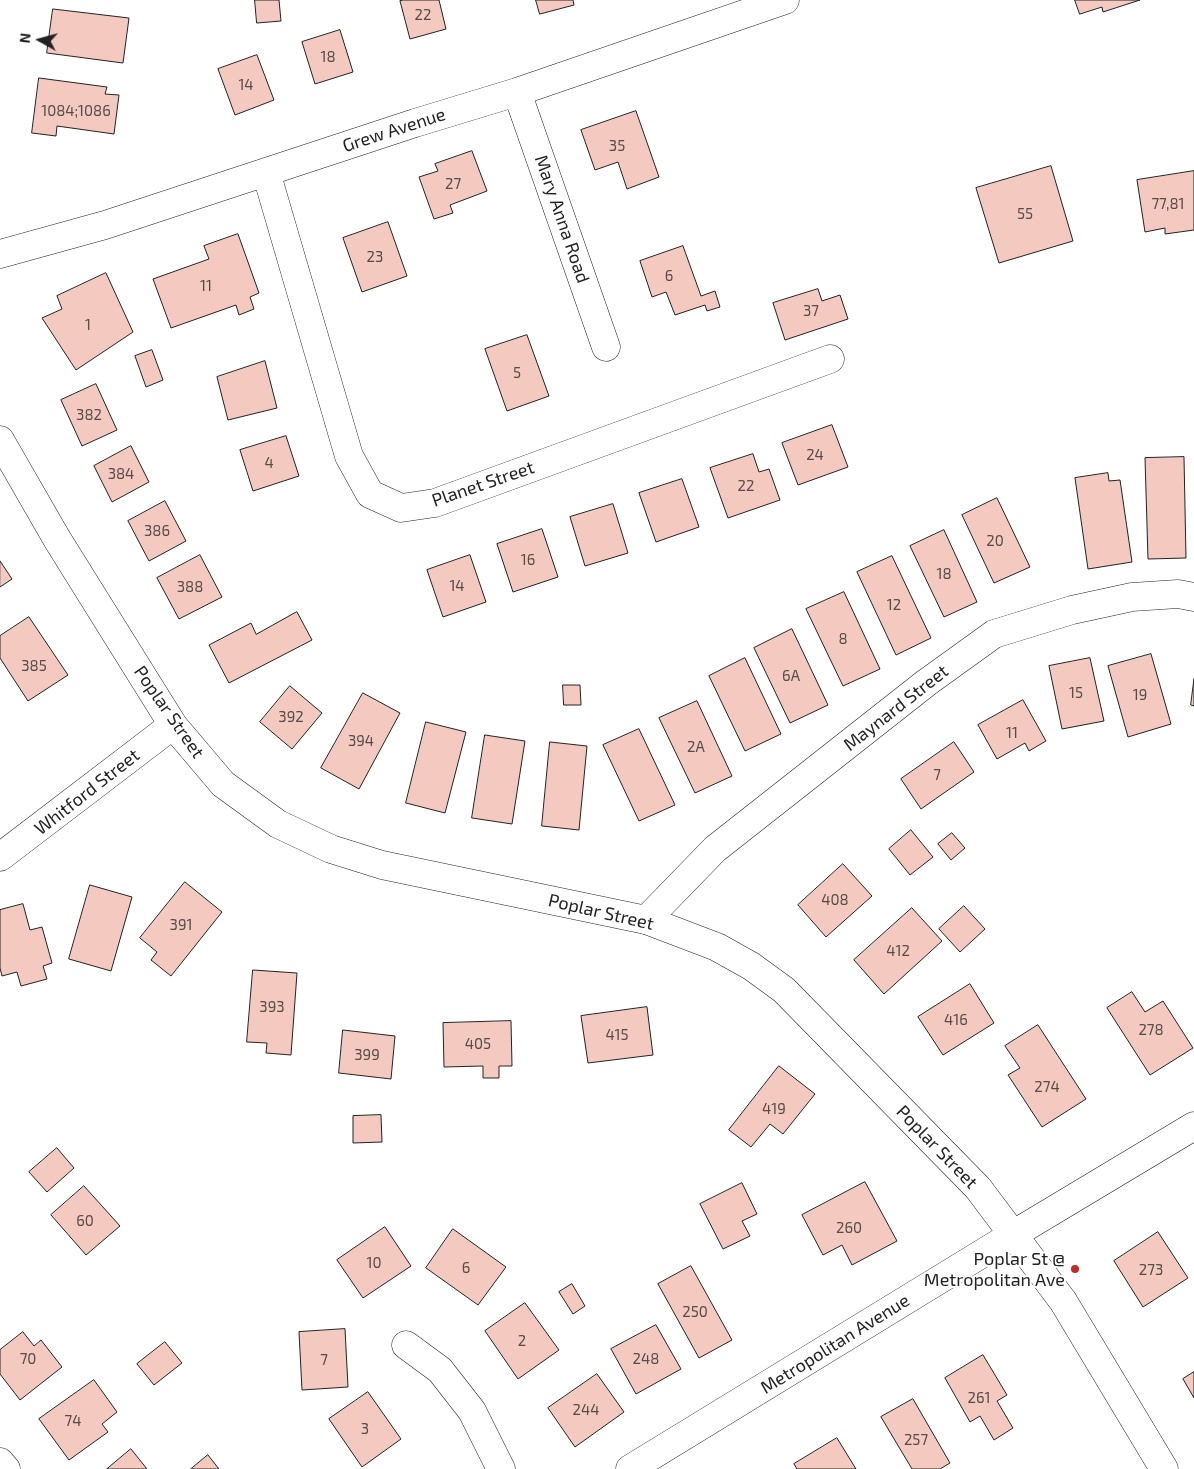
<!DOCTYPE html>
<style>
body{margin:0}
#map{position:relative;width:1194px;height:1469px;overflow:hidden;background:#fff;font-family:"Exo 2",sans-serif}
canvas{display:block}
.north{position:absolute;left:15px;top:15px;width:50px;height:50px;-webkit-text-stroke:4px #fff;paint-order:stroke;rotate:277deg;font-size:14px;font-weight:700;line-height:20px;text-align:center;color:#222}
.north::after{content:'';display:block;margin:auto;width:18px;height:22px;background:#222;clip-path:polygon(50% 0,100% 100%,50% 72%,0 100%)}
</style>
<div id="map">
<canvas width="1194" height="1469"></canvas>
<div class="north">N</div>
</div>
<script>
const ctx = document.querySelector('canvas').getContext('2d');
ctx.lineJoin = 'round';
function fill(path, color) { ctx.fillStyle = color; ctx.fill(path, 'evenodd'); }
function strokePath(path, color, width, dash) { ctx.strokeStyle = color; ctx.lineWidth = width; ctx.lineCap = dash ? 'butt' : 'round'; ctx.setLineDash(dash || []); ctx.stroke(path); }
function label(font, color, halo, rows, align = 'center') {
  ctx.font = font + ' "Exo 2",sans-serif'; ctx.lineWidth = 4; ctx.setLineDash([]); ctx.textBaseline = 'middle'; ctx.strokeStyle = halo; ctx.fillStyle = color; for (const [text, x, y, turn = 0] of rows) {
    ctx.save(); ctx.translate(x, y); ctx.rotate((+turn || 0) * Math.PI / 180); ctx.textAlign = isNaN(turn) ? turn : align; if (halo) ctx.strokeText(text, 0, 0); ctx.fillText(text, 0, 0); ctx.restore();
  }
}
const building = new Path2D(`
 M255 0H279L281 21 257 23Z
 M404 0H439L446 29 410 39 400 1Z
 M536 0H573L574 5 540 14Z
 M1075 0H1140L1103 12 1102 7 1080 14Z
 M53 9 129 18 123 63 47 53Z
 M340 30 353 72 315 84 302 42Z
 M257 55 274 100 235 115 218 69Z
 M39 78 107 87 105 94 119 95 114 134 57 126 56 136 32 133Z
 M636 111 659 177 627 189 618 162 595 170 581 130Z
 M472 151 487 191 450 205 453 213 434 219 419 177 438 171 435 164Z
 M1051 166 1073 241 999 263 976 188Z
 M1194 171V230L1165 234V228L1145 232 1137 180Z
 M388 222 407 276 362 292 343 238Z
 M238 234 259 293 250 297 254 309 239 315 236 305 171 328 153 279 209 259 204 246Z
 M683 246 701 296 715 291 720 307 707 311 705 305 675 315 666 292 652 297 640 261Z
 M106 273 133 332 76 370 42 318 62 309 57 296Z
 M818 289 822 301 840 295 848 319 785 340 773 303Z
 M527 335 549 396 507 411 485 349Z
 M152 350 163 380 146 387 135 356Z
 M265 361 277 408 228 420 217 377Z
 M96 384 117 430 82 446 61 400Z
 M832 425 848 467 798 485 782 443Z
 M286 436 299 476 253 491 240 450Z
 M131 446 149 482 112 502 94 466Z
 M753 454 759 472 769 469 780 500 728 518 710 468Z
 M1184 457 1186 558 1148 559 1145 458Z
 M1108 473 1109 481 1120 480 1132 562 1088 569 1075 478Z
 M682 479 699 527 656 542 639 493Z
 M997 498 1030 567 994 583 962 515Z
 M165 501 186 541 149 561 128 521Z
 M613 504 628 553 585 566 570 517Z
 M542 529 558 577 513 592 497 544Z
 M944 530 977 602 944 617 910 546Z
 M200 555 222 597 179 619 157 578Z
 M470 555 486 602 443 617 427 570Z
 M892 556 931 638 896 655 857 572Z
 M0 561 12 579 0 587Z
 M844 592 880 669 843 686 806 609Z
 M297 612 312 640 229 683 209 645 251 623 256 634Z
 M29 617 68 675 28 701 0 658V636Z
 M792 629 828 705 790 723 754 648Z
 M1151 654 1171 724 1128 737 1108 666Z
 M745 658 781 734 745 751 709 676Z
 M1090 658 1104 721 1062 729 1049 666Z
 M1194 679V706L1191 705Z
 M563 685H580L581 705H564Z
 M290 686 322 713 292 749 260 722Z
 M363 693 400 713 359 789 321 768Z
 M1023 700 1046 741 1029 751 1025 743 997 759 978 725Z
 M697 701 732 776 695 793 659 718Z
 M426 722 466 732 445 813 406 803Z
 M639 729 675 805 639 821 603 745Z
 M485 735 525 741 512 824 472 818Z
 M550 742 587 746 579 830 542 826Z
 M954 742 974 772 921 809 901 779Z
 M911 830 933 857 910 875 889 849Z
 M952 833 965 848 951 860 938 844Z
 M843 864 872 896 826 937 798 905Z
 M185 882 222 912 171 976 151 960 157 952 140 938Z
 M90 885 132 897 111 971 69 959Z
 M23 904 30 930 42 927 52 963 43 966 47 979 21 986 17 972 2 976 0 968V910Z
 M964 906 985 929 960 952 939 929Z
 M912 908 942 941 884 994 854 960Z
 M253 970 297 973 291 1055 266 1053 267 1043 247 1042Z
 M970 984 994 1023 943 1055 918 1017Z
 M1132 992 1145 1012 1163 1001 1193 1048 1150 1075 1107 1008Z
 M647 1007 653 1055 588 1063 581 1016Z
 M511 1021 512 1066H499V1078H483V1066L444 1067 443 1023Z
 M1038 1025 1086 1099 1042 1127 1008 1075 1020 1068 1005 1046Z
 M343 1030 395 1036 391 1079 339 1073Z
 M779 1066 815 1094 783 1134 770 1124 751 1147 729 1130Z
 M381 1115 382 1142 353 1143V1116Z
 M57 1148 74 1168 47 1192 29 1172Z
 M865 1182 897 1241 852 1265 842 1245 823 1255 802 1215Z
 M742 1183 757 1214 742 1221 750 1236 723 1249 700 1204Z
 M84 1186 120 1226 86 1255 51 1215Z
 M385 1227 411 1266 363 1298 337 1260Z
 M453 1229 506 1267 478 1305 426 1268Z
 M1158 1232 1188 1278 1143 1307 1114 1261Z
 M691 1266 732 1340 699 1358 658 1284Z
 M572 1284 585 1306 573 1314 559 1292Z
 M525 1303 559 1350 518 1379 485 1331Z
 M656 1325 681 1369 636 1394 611 1349Z
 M345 1329 348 1387 302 1390 299 1332Z
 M23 1332 34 1346 41 1340 62 1367 20 1400 0 1374V1350Z
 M165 1342 182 1363 154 1385 137 1364Z
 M983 1355 1007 1395 997 1401 1013 1428 994 1440 980 1416 970 1422 945 1378Z
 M1194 1372V1398L1183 1379Z
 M597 1374 624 1412 575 1447 548 1408Z
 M94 1380 117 1412 102 1424 108 1432 69 1460 39 1419Z
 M368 1392 401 1439 362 1467 329 1419Z
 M913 1399 950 1463 940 1469H912L881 1417Z
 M837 1438 856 1469H797L794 1464Z
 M131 1449 147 1469H107Z
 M208 1455 219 1469H191Z`);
const minor = new Path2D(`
 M517 92 606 347
 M266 172 349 456 370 494 401 508 435 503 830 359
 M0 254 105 225 415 123 517 92 785 0
 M0 857 173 725
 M646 920 715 849 926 683 994 634 1072 610 1132 597 1178 594 1194 597
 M1014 1234 1194 1126
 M406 1345 440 1370 472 1411 501 1469
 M0 1462 6 1469`);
const tertiary = new Path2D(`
 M0 440 57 539 173 725 223 784 278 824 331 849 382 865 646 920 717 947 751 966 784 990 978 1188 1063 1301 1164 1469
 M630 1469 1014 1234`);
const markers = [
 [1075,1269,5,"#c62828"]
];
const numberNames = [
 ["22",423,15],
 ["18",328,57],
 ["14",246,85],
 ["1084;1086",76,111],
 ["35",617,146],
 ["27",453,184],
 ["77,81",1168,204],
 ["55",1025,214],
 ["23",375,257],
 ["6",669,276],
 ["11",206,286],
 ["37",811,311],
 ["1",88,325],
 ["5",517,373],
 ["382",89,415],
 ["24",815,455],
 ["4",269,463],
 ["384",121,474],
 ["22",746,486],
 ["386",157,531],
 ["20",995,541],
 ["16",528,560],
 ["18",944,574],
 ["14",457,586],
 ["388",190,587],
 ["12",894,605],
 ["8",843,639],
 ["385",34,666],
 ["6A",791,676],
 ["15",1076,693],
 ["19",1140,695],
 ["392",291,717],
 ["11",1012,733],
 ["394",361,741],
 ["2A",696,747],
 ["7",937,775],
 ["408",835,900],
 ["391",181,925],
 ["412",898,951],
 ["393",272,1007],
 ["416",956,1020],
 ["278",1151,1030],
 ["415",617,1035],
 ["405",478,1044],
 ["399",367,1055],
 ["274",1047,1087],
 ["419",774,1109],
 ["60",85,1221],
 ["260",849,1228],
 ["10",374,1263],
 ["6",466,1268],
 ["273",1151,1270],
 ["250",695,1312],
 ["2",522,1341],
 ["70",28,1359],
 ["248",646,1359],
 ["7",324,1360],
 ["261",979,1398],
 ["244",586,1410],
 ["74",73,1421],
 ["3",365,1429],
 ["257",916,1440]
];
const streetNames = [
 ["Grew Avenue",394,130,-18],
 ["Mary Anna Road",562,219,71],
 ["Planet Street",483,484,-19],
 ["Maynard Street",896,708,-38],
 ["Poplar Street",169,712,55],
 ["Whitford Street",87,792,-38],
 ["Poplar Street",601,912,13],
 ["Poplar Street",937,1147,46],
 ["Metropolitan Avenue",835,1344,-32]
];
const poiNames = [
 ["Poplar St @",1065,1259],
 ["Metropolitan Ave",1065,1280]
];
fill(building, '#f3c9c0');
strokePath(building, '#222', 1);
strokePath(minor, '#222', 29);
strokePath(tertiary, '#222', 29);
strokePath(minor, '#fff', 28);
strokePath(tertiary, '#fff', 28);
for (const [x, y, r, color] of markers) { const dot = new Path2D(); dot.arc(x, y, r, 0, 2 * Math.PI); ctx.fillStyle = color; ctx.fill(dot); strokePath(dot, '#fff', 2); }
label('15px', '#564c4a', null, numberNames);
label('18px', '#222', '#fff', streetNames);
label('18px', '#222', '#fff', poiNames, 'right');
</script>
